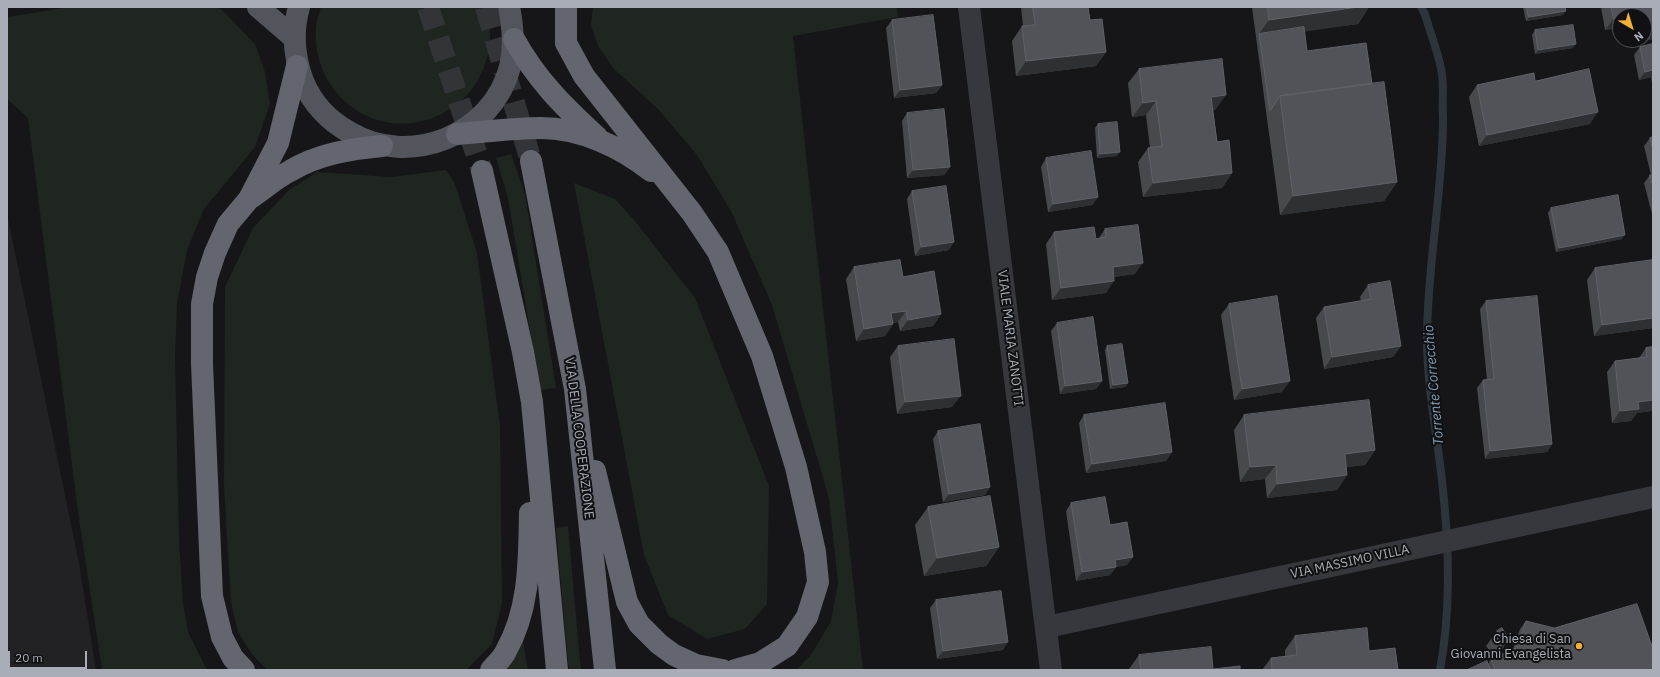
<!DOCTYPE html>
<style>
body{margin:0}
#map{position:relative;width:1660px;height:677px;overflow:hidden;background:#161618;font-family:"IBM Plex Sans",sans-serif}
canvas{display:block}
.frame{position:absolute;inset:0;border:8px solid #a8adb8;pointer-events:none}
.north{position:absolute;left:1612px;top:8px;width:40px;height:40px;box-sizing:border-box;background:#111113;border:1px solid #4d4f55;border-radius:50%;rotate:142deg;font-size:11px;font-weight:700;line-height:16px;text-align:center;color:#a8adb8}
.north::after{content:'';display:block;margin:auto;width:14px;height:18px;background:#f2b134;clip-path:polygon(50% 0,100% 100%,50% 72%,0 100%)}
.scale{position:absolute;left:8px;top:651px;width:79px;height:18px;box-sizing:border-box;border:2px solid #a8adb8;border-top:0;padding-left:5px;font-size:12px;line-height:14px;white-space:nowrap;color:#a8adb8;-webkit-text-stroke:3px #111113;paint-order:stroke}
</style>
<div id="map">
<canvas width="1660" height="677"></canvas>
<div class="frame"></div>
<div class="north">N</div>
<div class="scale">20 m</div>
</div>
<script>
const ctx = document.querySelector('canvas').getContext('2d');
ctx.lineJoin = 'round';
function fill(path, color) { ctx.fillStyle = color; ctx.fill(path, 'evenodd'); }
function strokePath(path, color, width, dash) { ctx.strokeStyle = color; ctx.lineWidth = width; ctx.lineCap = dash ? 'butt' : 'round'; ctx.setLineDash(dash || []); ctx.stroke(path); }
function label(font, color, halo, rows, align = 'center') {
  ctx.font = font + ' "IBM Plex Sans",sans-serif'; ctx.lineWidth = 4; ctx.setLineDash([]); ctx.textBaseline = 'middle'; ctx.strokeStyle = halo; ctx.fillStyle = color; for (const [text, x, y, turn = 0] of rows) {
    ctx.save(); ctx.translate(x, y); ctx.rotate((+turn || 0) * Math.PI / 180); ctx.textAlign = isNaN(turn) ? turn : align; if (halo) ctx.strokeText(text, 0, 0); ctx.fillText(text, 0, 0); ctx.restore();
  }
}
const built = new Path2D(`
 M7 214 79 563 96 670H7Z`);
const green = new Path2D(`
 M70 7H217L222 10 255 44 265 72 270 104 255 147 204 209 187 250 177 304 175 357 179 541 183 603 188 632 207 670H102L78 512 28 118 7 99V17Z
 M321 7H485C487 16 490 25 490 34 491 49 486 64 479 78 471 94 457 106 440 115 378 144 311 96 316 27 316 21 320 13 321 7Z
 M593 7H897L898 17 793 36 863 670H796L811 655 831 621 838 583 829 498 772 305 732 213 697 155 658 109 614 69 598 46 591 25Z
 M511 154 525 194 556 388 540 390 508 198 496 158Z
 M446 170 455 184 477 253 500 426 502 603 492 644 466 670H267L251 653 238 632 231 602 224 487 225 287 253 228 289 190 317 172 391 177Z
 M574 183 615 199 635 221 695 298 769 486 767 604 745 629 707 639 668 615 644 555Z
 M568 526 580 661 581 670H569L568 663 556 528Z
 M523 641 528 670H506Z`);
const stream = new Path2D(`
 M1421 7 1425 14C1430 33 1439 54 1442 74 1444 88 1442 104 1443 118 1443 192 1427 265 1427 339 1427 387 1437 434 1442 481 1449 541 1451 611 1440 670`);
const highwayTunnel = new Path2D(`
 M428 7 482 171
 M486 7 531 161`);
const minor = new Path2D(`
 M969 7 1051 670
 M1047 627 1653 497`);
const major = new Path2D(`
 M258 7 294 38
 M299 7C292 32 294 57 303 81 312 103 329 121 349 132 409 168 492 136 510 67 515 47 513 27 509 7`);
const highway = new Path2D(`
 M566 7V43L584 76 692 213 718 252 762 356 796 467 815 552 818 582 807 617 787 646 760 663 735 670
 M514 39C536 79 563 106 597 137
 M457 134C485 132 513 128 541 128 580 128 621 147 651 171
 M531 161 575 389 605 670
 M482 171 523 352 532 402 557 670
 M252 197C264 189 276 178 290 171 318 154 350 149 382 146
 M595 471 627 602 639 624 659 644 674 655 696 665 722 670
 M244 670 233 658 222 637 212 596 202 364V304L207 277 215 253 228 224 249 199 278 143 297 66
 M491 670C496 664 503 658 506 651 530 608 529 561 530 513`);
const wall = new Path2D(`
 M1021 7H1088L1090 20 1106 52 1096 66 1016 76 1012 41 1022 26H1023Z
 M1252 7H1369L1358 24 1304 31 1307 51 1372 84 1397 182 1384 201 1280 215Z
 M1523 7H1565L1563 15 1526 21Z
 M1601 7H1653V39L1626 44 1625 40H1644V16H1620V28L1605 30Z
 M892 20 942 85 936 93 894 98 886 28Z
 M1535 30 1573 48 1535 54 1532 35Z
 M1653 44V88L1651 77 1639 80 1634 55 1640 47Z
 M1139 69 1216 109 1213 110 1217 142 1232 173 1222 188 1143 197 1138 162 1148 148H1150L1146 115 1132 117 1128 83Z
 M1535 81 1590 124 1479 146 1469 97 1477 85Z
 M907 113 950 167 944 175 907 178 902 121Z
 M1098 124 1117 156 1097 158 1095 128Z
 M1653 137V214H1652L1644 183 1650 175H1651L1644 146 1650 138Z
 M1046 158 1098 197 1092 205 1048 212 1041 167Z
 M912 191 949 250 915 256 907 199Z
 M1551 208 1622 239 1556 252 1548 213Z
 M1105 229 1135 274 1114 277 1106 293 1052 300 1046 244 1054 232 1096 239 1099 238Z
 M1653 260V328L1594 336 1587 280 1595 268Z
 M854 267 903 277 941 314 933 326 900 331 898 322 893 323V324L885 336 856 341 846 279Z
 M1368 285 1401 346 1393 357 1324 369 1316 318 1324 307 1361 301 1360 297Z
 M1486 301 1552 444 1547 452 1485 459 1477 388 1483 380H1487L1480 309Z
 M1229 304 1282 392 1234 400 1221 315Z
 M1057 323 1102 381 1096 389 1060 394 1051 331Z
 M898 346 952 407 897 414 890 357Z
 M1107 346 1128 383 1125 387 1110 389 1105 350Z
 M1653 347V409L1651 411 1637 413 1631 421 1612 423 1607 372 1615 361 1639 358 1646 348Z
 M1084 415 1172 452 1166 461 1086 473 1079 423Z
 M1244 415 1375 450 1365 465 1346 467 1347 475 1337 490 1267 498 1265 479 1240 482 1234 430Z
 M938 431 990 487 985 495 943 502 933 439Z
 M1071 503 1110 525 1133 557 1127 565 1116 567 1110 575 1076 581 1066 511Z
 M928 507 999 547 986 566 924 576 915 525Z
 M936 600 1003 650 937 659 930 608Z
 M1526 621 1653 670H1466L1488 664 1491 659 1513 649 1520 629Z
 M1497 631 1509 639 1499 654 1494 657 1486 646Z
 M1295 636 1369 651 1398 670H1262L1271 658 1285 656V650Z
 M1139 655 1213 669 1240 670H1129V669Z`);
const shadedWall = new Path2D(`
 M1358 7H1369L1358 24 1260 38 1259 34 1256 38 1269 20Z
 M1566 11 1563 15 1526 21 1529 17Z
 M1620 18V28L1605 30 1614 19Z
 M1653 29V39L1626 44 1629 40H1644V30Z
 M1576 44 1573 48 1535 54 1538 50Z
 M1106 52 1096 66 1016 76 1026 61Z
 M1653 70V74L1651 77 1639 80 1645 72Z
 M942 85 936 93 894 98 900 90Z
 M1226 95 1216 109 1201 111 1211 97Z
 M1156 101 1146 115 1132 117 1143 103Z
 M1598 112 1590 124 1479 146 1487 135Z
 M1120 152 1117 156 1097 158 1100 154Z
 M950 167 944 175 907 178 913 170Z
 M1232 173 1222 188 1143 197 1153 183Z
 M1397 182 1384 201 1280 215 1293 196Z
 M1098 197 1092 205 1048 212 1053 204Z
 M1625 235 1622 239 1556 252 1559 248Z
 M954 242 949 250 915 256 921 247Z
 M1143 263 1135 274 1105 278 1113 267Z
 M1114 281 1106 293 1052 300 1061 288Z
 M906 311 898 322 883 325 891 313Z
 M941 314 933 326 900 331 908 320Z
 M1653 318V328L1594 336 1602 325Z
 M893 324 885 336 856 341 864 329Z
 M1401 346 1393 357 1324 369 1332 357Z
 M1102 381 1096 389 1060 394 1065 386Z
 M1290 381 1282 392 1234 400 1242 389Z
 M1128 383 1125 387 1110 389 1113 385Z
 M961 396 952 407 897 414 905 402Z
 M1653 400V409L1651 411 1637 413 1631 421 1612 423 1620 411 1638 402Z
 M1552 444 1547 452 1485 459 1490 451Z
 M1375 450 1365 465 1335 468 1345 454Z
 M1172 452 1166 461 1086 473 1092 464Z
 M1276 465 1265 479 1240 482 1250 467Z
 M1347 475 1337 490 1267 498 1277 484Z
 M990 487 985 495 943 502 949 494Z
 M999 547 986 566 924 576 937 558Z
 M1133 557 1127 565 1116 567 1110 575 1076 581 1082 572 1115 560Z
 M1509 639 1499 654 1494 657 1504 643Z
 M1008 642 1003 650 937 659 943 651Z`);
const building = new Path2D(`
 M1033 7H1088L1090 20 1102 19 1106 52 1026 61 1022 26 1035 25Z
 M1268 7H1358L1269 20Z
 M1527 7H1565L1566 11 1529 17Z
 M1611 7H1653V29L1644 30V16H1631V15L1620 16V18L1614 19Z
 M933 15 942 85 900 90 892 20Z
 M1573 25 1576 44 1538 50 1535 30Z
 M1304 27 1307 51 1366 43 1372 84 1280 96 1270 111 1259 34Z
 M1653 44V70L1645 72 1640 47Z
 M1222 59 1226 95 1211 97 1217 142 1229 140 1232 173 1153 183 1148 148 1162 146 1156 101 1143 103 1139 69Z
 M1589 69 1598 112 1487 135 1477 85 1534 73 1535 81Z
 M1384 82 1397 182 1293 196 1280 96Z
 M944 109 950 167 913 170 907 113Z
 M1117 122 1120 152 1100 154 1098 124Z
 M1653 137V150L1650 138Z
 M1091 151 1098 197 1053 204 1046 158Z
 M1650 175H1653V187Z
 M946 186 954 242 921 247 912 191Z
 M1618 195 1625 235 1559 248 1551 208Z
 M1138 225 1143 263 1113 267 1114 281 1061 288 1054 232 1094 227 1096 239 1106 237 1105 229Z
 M900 260 903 277 934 271 941 314 908 320 906 311 891 313 893 324 864 329 854 267Z
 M1653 260V318L1602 325 1595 268Z
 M1390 281 1401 346 1332 357 1324 307 1371 299 1368 285Z
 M1277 296 1290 381 1242 389 1229 304Z
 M1537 296 1552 444 1490 451 1483 380 1494 379 1486 301Z
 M1093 317 1102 381 1065 386 1057 323Z
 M954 339 961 396 905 402 898 346Z
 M1122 344 1128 383 1113 385 1107 346Z
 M1653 347V400L1638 402 1639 409 1620 411 1615 361 1647 357 1646 348Z
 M1369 400 1375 450 1345 454 1347 475 1277 484 1276 465 1250 467 1244 415Z
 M1165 403 1172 452 1092 464 1084 415Z
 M980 424 990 487 949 494 938 431Z
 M990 496 999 547 937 558 928 507Z
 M1105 497 1110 525 1127 522 1133 557 1115 560 1116 567 1082 572 1071 503Z
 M1001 591 1008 642 943 651 936 600Z
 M1637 604 1653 649V670H1495L1491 659 1516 648 1526 621 1554 628Z
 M1367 628 1369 651 1395 648 1398 670H1272L1271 658 1297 655 1295 636Z
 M1502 628 1509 639 1504 643 1497 631Z
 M1211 647 1213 669 1240 666V670H1141L1139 655Z
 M1487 661 1490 670H1467Z`);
const markers = [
 [1579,646,4,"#f2b134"]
];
const streetNames = [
 ["VIALE MARIA ZANOTTI",1010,338,83],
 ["VIA DELLA COOPERAZIONE",579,438,83],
 ["VIA MASSIMO VILLA",1350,562,-12]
];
const poiNames = [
 ["Chiesa di San",1571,639],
 ["Giovanni Evangelista",1571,654]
];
const waterNames = [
 ["Torrente Correcchio",1434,385,-95]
];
fill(built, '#222225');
fill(green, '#1e261f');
strokePath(stream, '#2c353c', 8);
strokePath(highwayTunnel, '#333438', 22, [22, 11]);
strokePath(minor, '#37383d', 22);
strokePath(major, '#53555c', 22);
strokePath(highway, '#63666e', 22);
fill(wall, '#47494d');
fill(shadedWall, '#2f3033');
fill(building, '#525359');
strokePath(building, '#5f6168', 1);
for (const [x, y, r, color] of markers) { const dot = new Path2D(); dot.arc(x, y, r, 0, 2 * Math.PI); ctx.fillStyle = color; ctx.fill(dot); strokePath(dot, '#111113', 1.5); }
label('13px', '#a8adb8', '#111113', streetNames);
label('13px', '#a8adb8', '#111113', poiNames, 'right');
label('italic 14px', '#7f9bb3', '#111113', waterNames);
</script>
